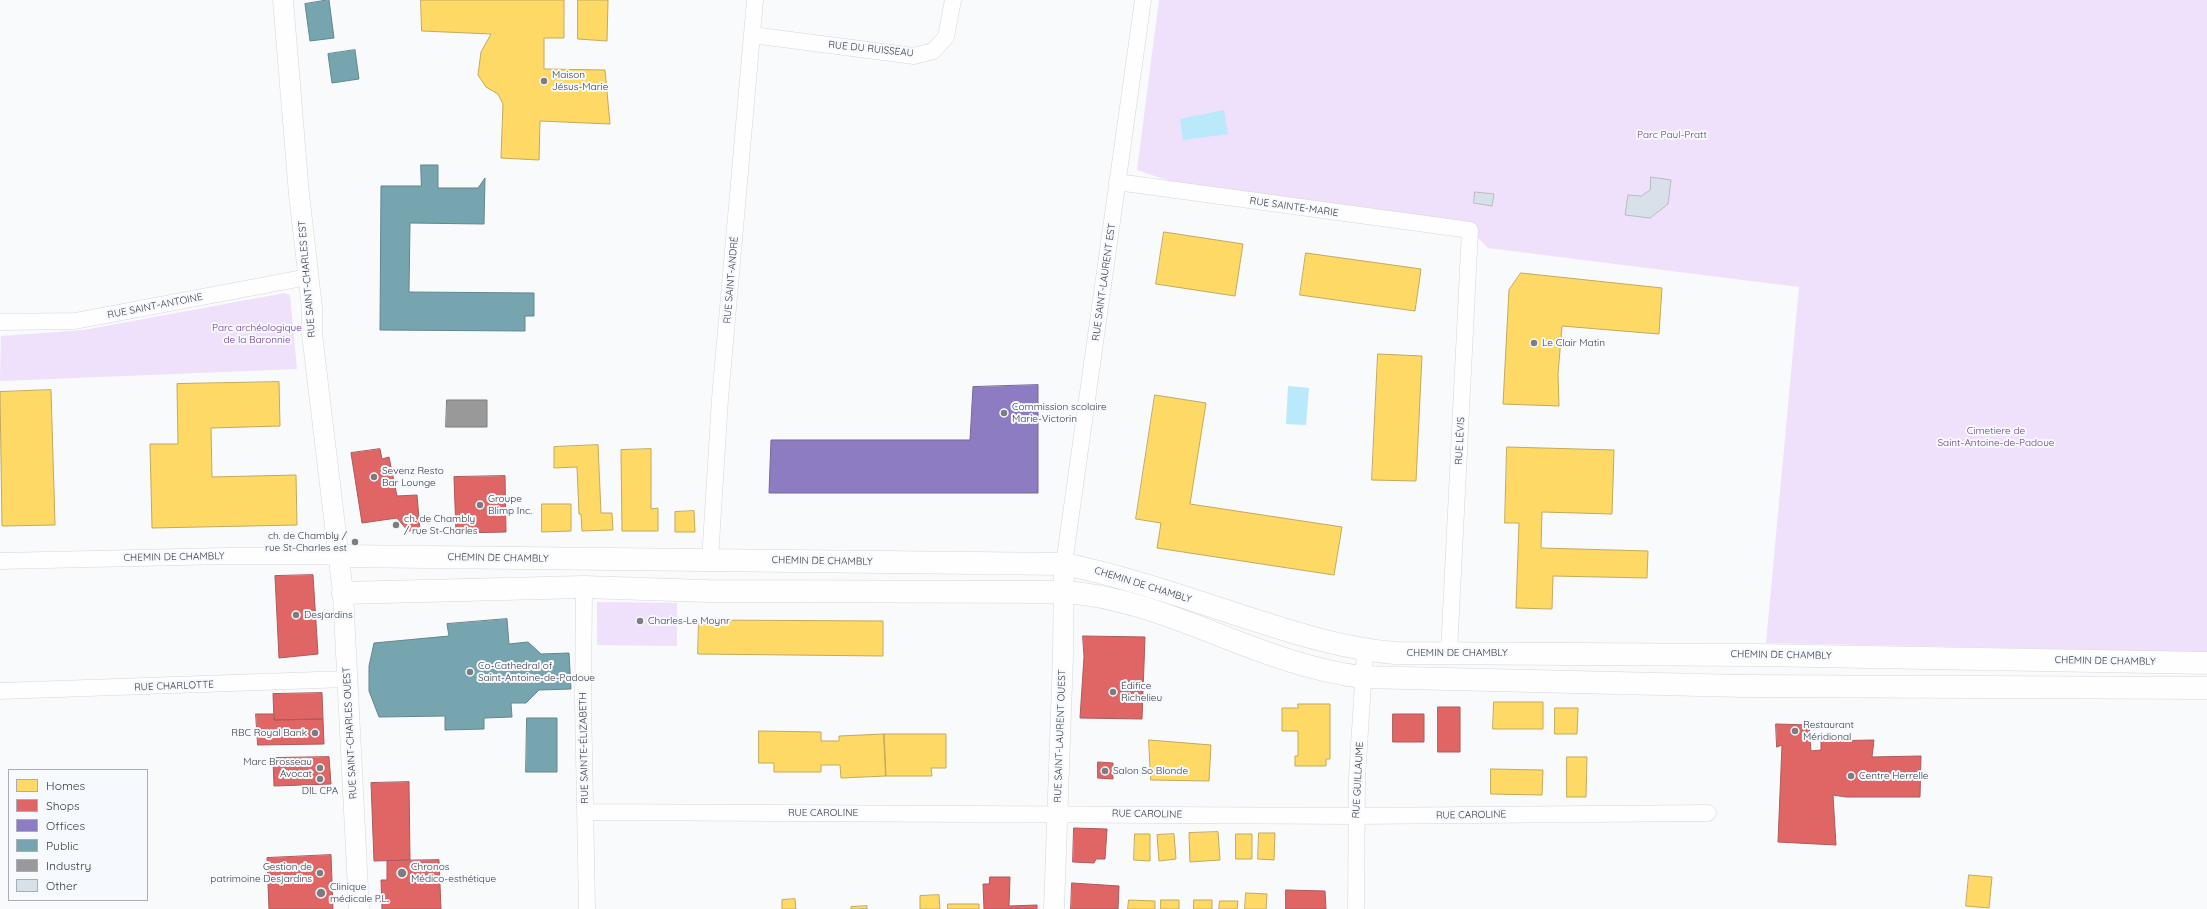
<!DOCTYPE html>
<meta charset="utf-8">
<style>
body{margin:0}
#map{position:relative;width:2207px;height:909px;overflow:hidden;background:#f8fafc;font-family:Quicksand,sans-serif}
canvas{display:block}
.legend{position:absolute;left:8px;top:769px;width:140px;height:132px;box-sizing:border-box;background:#f6f9fe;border:1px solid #aaadb1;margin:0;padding:5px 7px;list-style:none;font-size:12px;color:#383a3d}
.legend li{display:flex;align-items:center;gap:8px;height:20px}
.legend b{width:20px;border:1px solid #aaadb1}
</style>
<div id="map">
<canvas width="2207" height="909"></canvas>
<ul class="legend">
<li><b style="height:11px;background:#ffd966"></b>Homes</li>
<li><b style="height:11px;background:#e06666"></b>Shops</li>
<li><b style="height:11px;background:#8e7cc3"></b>Offices</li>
<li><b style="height:11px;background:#76a5af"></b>Public</li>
<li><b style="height:11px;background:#999"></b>Industry</li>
<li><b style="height:11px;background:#d8e1ea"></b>Other</li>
</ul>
</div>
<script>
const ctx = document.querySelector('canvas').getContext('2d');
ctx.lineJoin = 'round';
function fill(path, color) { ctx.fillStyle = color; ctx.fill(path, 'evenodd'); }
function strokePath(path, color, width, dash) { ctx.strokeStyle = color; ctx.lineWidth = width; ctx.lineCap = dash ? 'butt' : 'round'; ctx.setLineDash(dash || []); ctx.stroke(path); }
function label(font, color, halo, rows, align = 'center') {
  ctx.font = font + ' Quicksand,sans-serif'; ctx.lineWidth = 4; ctx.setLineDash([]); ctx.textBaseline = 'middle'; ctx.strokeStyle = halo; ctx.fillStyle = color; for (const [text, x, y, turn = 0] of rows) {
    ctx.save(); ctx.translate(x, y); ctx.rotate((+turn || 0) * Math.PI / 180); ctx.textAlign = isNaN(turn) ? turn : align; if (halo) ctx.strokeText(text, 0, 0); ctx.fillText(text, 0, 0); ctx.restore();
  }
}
const green = new Path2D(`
 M1159 0H2207V652L1766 643 1799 287 1488 248 1470 230 1211 195 1137 170Z
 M285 293 290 295 297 369 0 381 1 336 84 330Z
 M597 602 677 603V646L597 645Z`);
const water = new Path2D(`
 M1224 110 1228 134 1183 140 1180 119Z
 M1288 386 1309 388 1306 425 1286 424Z`);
const homes = new Path2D(`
 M421 0H564V38H544V69L605 70 610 124 540 121 539 160 501 158 503 104 498 94 486 87 478 75 481 52 491 34 422 31Z
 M578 0H608L607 41 578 39Z
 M1164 232 1243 244 1235 296 1156 284Z
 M1306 253 1421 269 1415 311 1300 295Z
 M1521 273 1662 288 1659 334 1562 326 1558 374 1559 406 1503 404 1509 290Z
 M1378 354 1422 356 1416 481 1372 480Z
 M279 382 280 426 211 428 212 477 296 475 297 525 152 528 150 444H178L177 384Z
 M51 390 55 525 2 526 0 392Z
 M1155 395 1206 403 1190 504 1342 527 1334 575 1157 548 1161 523 1136 519Z
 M598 445 601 513H612L613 530 582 531 581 514H579L577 467 554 468V447Z
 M1507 447 1614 450 1612 514 1542 512 1541 548 1648 551 1647 578 1553 576 1552 609 1516 608 1519 523H1505Z
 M651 449V509L658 508V531H622L621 450Z
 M542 504H571V531L542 532Z
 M694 511 695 532H675V512Z
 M699 620 883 621V656L698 654Z
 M1494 702H1543V729H1493Z
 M1298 704H1330V759H1326V766H1295V756H1298V731H1282V708H1298Z
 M1555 708H1578L1577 734H1555Z
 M759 731 821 732V741H839V736L884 734 886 776 841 778 840 765H821V772H774V763H759Z
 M884 734H946V768H931L932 776H886Z
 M1149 740 1211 745 1209 781 1151 780Z
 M1567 757H1587L1586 797H1567Z
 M1491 769 1543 770 1542 795 1491 794Z
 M1218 832 1220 860 1190 862 1189 833Z
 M1259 833H1275L1274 860 1258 859Z
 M1135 834H1150V861L1134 860Z
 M1174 834 1176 859 1159 861 1157 835Z
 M1236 834H1252V859H1236Z
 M1969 875 1992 877 1989 908 1966 906Z
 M1246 893 1267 894 1266 909H1245Z
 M939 895 940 909H920V896Z
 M795 899 796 909H782V900Z
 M1129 900 1155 901V909H1128Z
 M1161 900H1179V909H1161Z
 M1194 900H1212V909H1194Z
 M1220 901H1238L1237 909H1219Z
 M948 904H979V909H948Z
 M867 906V909H851V907Z`);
const shops = new Path2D(`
 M380 449 382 459 389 457 397 496 417 495 420 530 408 531 397 518 362 523 351 453Z
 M505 476 506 532 456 533 454 477Z
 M313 575 318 654 279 658 275 576Z
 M1083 636 1145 637 1142 719 1080 718 1084 657Z
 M322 693 323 719 274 720 273 694Z
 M1438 707H1460V752H1438Z
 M256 714H275L274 720 323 719 324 744 258 745Z
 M1393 714H1424V742H1393Z
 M1776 724 1809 725 1811 751 1821 750V741L1874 740 1872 757 1921 756 1920 797H1846L1833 795 1836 845 1778 842 1782 745 1777 747Z
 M329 757 331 784 274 786 273 758Z
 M1098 762 1113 763V779L1098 778Z
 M409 782 410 860 374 861 371 783Z
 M1074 828 1107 829 1105 859H1096L1094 863 1073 862Z
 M331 855 333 909H269L267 858Z
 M439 860 441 909H382L381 880H387V861Z
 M990 877H1010L1009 906 1037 905V909H984L983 884H989Z
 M1072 883 1119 886 1118 909H1071Z
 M1286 890 1325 891 1326 909H1286Z`);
const offices = new Path2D(`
 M1038 385V493H769L771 440H970L973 387Z`);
const public = new Path2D(`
 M329 0 334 38 310 41 305 4Z
 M355 50 359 79 332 83 328 54Z
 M421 165H438V188H478L485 178 484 224 410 223 409 292 534 293V316H525V331L380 330 381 186H421Z
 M507 619 509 644 528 642 541 654 569 653 571 689 539 690 526 703H511L512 717 484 718V729L445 730V716L379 717 369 691V666L374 643 449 636 447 624Z
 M527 718H557V772H526Z`);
const industry = new Path2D(`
 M447 400H487V427H446Z`);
const building = new Path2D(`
 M1651 177 1671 180 1668 204 1650 218 1625 215 1628 195 1641 196 1650 190Z
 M1475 192 1494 194 1492 206 1474 203Z`);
const minor = new Path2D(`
 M752 35 914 56 933 51 946 37 953 0
 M1117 182 1470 230 1449 652
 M0 322 75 321 308 277
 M710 560 720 399 755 0
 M0 561 226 556H339
 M1064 564 1143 0
 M584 587 583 701 587 909
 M0 691 347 679
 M585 812 1356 816 1708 813
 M1356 909 1357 778 1365 651`);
const tertiary = new Path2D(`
 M283 0 299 194 312 308V334L343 593 359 909
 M1054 909 1063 655 1064 564`);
const secondary = new Path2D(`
 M339 556 1064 564C1128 577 1189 599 1251 619 1298 634 1345 649 1395 653L1755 655 2207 663
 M343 593 584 587 707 591 1064 592C1165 598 1259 665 1362 677L1743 686 2207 688`);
const markers = [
 [544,81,4,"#7b7d80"],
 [1534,343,4,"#7b7d80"],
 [1004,413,4,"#7b7d80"],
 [374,477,4,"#7b7d80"],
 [480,505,4,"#7b7d80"],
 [396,525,4,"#7b7d80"],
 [355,542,4,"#7b7d80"],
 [296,615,4,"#7b7d80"],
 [640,621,4,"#7b7d80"],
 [470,672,4,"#7b7d80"],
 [1113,692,4,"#7b7d80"],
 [1795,731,4,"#7b7d80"],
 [315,733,4,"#7b7d80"],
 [320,768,4,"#7b7d80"],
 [1105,771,4,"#7b7d80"],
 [1851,776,4,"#7b7d80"],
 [320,779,4,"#7b7d80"],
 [320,873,4,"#7b7d80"],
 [402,873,5,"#7b7d80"],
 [321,893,5,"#7b7d80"]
];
const streetNames = [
 ["RUE DU RUISSEAU",871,49,6],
 ["RUE SAINTE-MARIE",1294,207,8],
 ["RUE SAINT-CHARLES EST",307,279,-95],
 ["RUE SAINT-ANDRÉ",731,280,-85],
 ["RUE SAINT-LAURENT EST",1104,282,-82],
 ["RUE SAINT-ANTOINE",155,306,-11],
 ["RUE LÉVIS",1460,441,-87],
 ["CHEMIN DE CHAMBLY",174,557,-1],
 ["CHEMIN DE CHAMBLY",498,558,1],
 ["CHEMIN DE CHAMBLY",822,561,1],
 ["CHEMIN DE CHAMBLY",1143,585,17],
 ["CHEMIN DE CHAMBLY",1457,653],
 ["CHEMIN DE CHAMBLY",1781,655,1],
 ["CHEMIN DE CHAMBLY",2105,661,1],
 ["RUE CHARLOTTE",174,686,-2],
 ["RUE SAINT-CHARLES OUEST",350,733,-93],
 ["RUE SAINT-LAURENT OUEST",1060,736,-88],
 ["RUE SAINTE-ÉLIZABETH",584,748,-91],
 ["RUE GUILLAUME",1358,780,-87],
 ["RUE CAROLINE",823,813],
 ["RUE CAROLINE",1147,814,1],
 ["RUE CAROLINE",1471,815,-1]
];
const poiNames = [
 ["Maison",552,75],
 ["Jésus-Marie",552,87],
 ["Le Clair Matin",1542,343],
 ["Commission scolaire",1012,407],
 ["Marie-Victorin",1012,419],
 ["Sevenz Resto",382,471],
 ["Bar Lounge",382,483],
 ["Groupe",488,499],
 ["Blimp Inc.",488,511],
 ["ch. de Chambly",404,519],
 ["/ rue St-Charles",404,531],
 ["ch. de Chambly /",347,536,"right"],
 ["rue St-Charles est",347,548,"right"],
 ["Desjardins",304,615],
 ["Charles-Le Moynr",648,621],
 ["Co-Cathedral of",478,666],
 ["Saint-Antoine-de-Padoue",478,678],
 ["Édifice",1121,686],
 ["Richelieu",1121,698],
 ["Restaurant",1803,725],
 ["Méridional",1803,737],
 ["RBC Royal Bank",307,733,"right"],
 ["Marc Brosseau",312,762,"right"],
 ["Avocat",312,774,"right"],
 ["Salon So Blonde",1113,771],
 ["Centre Herrelle",1859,776],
 ["DIL CPA",320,791,"center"],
 ["Gestion de",312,867,"right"],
 ["patrimoine Desjardins",312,879,"right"],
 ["Chronos",411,867],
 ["Médico-esthétique",411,879],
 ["Clinique",330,887],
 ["médicale P.L.",330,899]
];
const parkNames = [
 ["Parc Paul-Pratt",1672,135],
 ["Parc archéologique",257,328],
 ["de la Baronnie",257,340],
 ["Cimetiere de",1996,431],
 ["Saint-Antoine-de-Padoue",1996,443]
];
fill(green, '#efe0fc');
fill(water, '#b9e9fa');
fill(homes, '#ffd966');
strokePath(homes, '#c3a95a', 1);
fill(shops, '#e06666');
strokePath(shops, '#ae595a', 1);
fill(offices, '#8e7cc3');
strokePath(offices, '#74689b', 1);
fill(public, '#76a5af');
strokePath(public, '#63858d', 1);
fill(industry, '#999');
strokePath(industry, '#7c7c7d', 1);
fill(building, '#d8e1ea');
strokePath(building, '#babcbe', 1);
strokePath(minor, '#d4d6d9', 17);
strokePath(tertiary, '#d4d6d9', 21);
strokePath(secondary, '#d4d6d9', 23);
strokePath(minor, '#fefeff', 16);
strokePath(tertiary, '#fefeff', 20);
strokePath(secondary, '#fefeff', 22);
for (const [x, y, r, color] of markers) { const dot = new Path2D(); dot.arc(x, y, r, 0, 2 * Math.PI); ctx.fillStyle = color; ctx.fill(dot); strokePath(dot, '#f6f9fe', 1.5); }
label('10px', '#383a3d', '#f6f9fe', streetNames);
label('10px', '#383a3d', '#f6f9fe', poiNames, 'left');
label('10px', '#713594', '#f6f9fe', parkNames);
</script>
